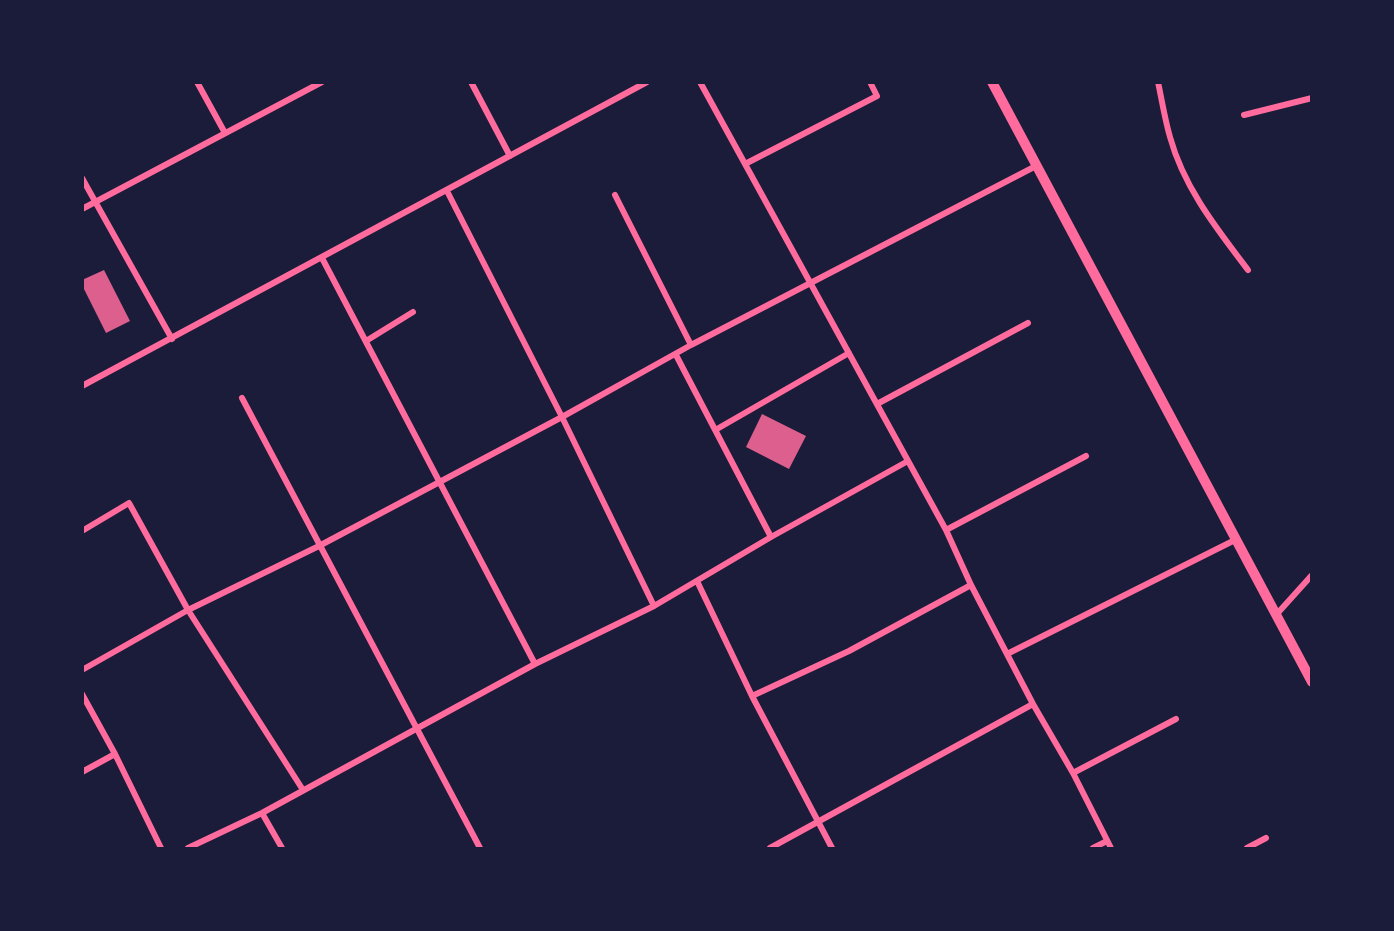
<!DOCTYPE html>
<style>
body{margin:0}
#map{position:relative;width:1394px;height:931px;overflow:hidden;background:#1b1b3a;font-family:"Varela Round",sans-serif}
canvas{display:block}
.frame{position:absolute;inset:0;border:84px solid #1b1b3a;pointer-events:none}
</style>
<div id="map">
<canvas width="1394" height="931"></canvas>
<div class="frame"></div>
</div>
<script>
const ctx = document.querySelector('canvas').getContext('2d');
ctx.lineJoin = 'round';
function fill(path, color) { ctx.fillStyle = color; ctx.fill(path, 'evenodd'); }
function strokePath(path, color, width, dash) { ctx.strokeStyle = color; ctx.lineWidth = width; ctx.lineCap = dash ? 'butt' : 'round'; ctx.setLineDash(dash || []); ctx.stroke(path); }
const building = new Path2D(`
 M104 270 130 321 106 333 82 285V280Z
 M762 414 806 436 789 469 746 447Z`);
const minor = new Path2D(`
 M197 82 225 133
 M471 82 510 156
 M700 82 946 530 971 585 1033 704 1073 773 1111 848
 M1158 82C1162 101 1165 120 1170 137 1184 188 1217 229 1248 270
 M1244 115 1312 98
 M745 164 877 96 870 82
 M82 178 172 339
 M447 191 562 417 654 606
 M615 195 691 345
 M82 209 322 82
 M322 258 535 664
 M366 341 413 312
 M676 355 771 537
 M82 386 647 82
 M242 398 480 848
 M877 404 1028 323
 M717 429 849 353
 M946 530 1086 456
 M82 531 129 503 188 610 303 790
 M697 581 752 696 849 651 971 585
 M1276 615 1312 575
 M1007 654 1235 540
 M82 670 188 610 319 546 562 417 691 345 1036 166
 M82 694 115 754 161 848
 M752 696 832 848
 M82 772 115 754
 M1073 773 1176 719
 M262 813 282 848
 M188 848 262 813 535 664 654 606 771 537 908 461
 M770 848 1033 704
 M1093 848 1107 841
 M1247 848 1266 838`);
const tertiary = new Path2D(`
 M992 82 1312 682`);
fill(building, '#dd5f8e');
strokePath(minor, '#ff6b9d', 6);
strokePath(tertiary, '#ff6b9d', 10);
</script>
